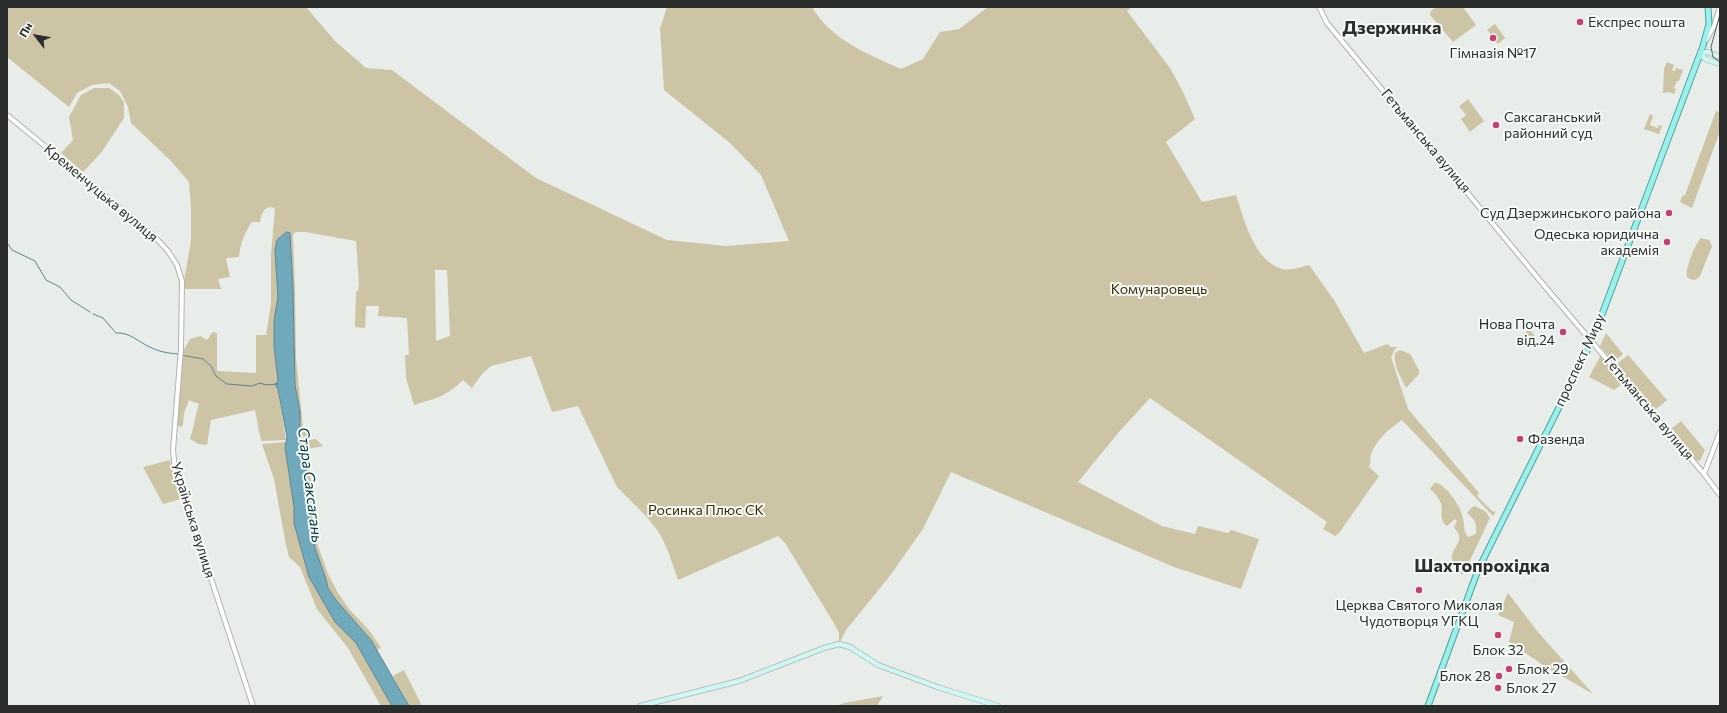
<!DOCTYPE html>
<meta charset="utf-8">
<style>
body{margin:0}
#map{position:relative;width:1727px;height:713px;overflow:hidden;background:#e8edea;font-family:Commissioner,sans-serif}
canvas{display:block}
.frame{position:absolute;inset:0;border:8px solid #2c2e2d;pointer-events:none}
.north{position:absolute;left:16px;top:16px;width:40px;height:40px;-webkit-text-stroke:3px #f5faf7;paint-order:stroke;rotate:301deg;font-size:11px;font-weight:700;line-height:16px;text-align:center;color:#2c2e2d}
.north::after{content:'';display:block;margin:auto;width:14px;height:18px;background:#2c2e2d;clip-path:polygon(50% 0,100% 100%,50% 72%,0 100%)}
</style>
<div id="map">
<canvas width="1727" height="713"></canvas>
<div class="frame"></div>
<div class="north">Пн</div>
</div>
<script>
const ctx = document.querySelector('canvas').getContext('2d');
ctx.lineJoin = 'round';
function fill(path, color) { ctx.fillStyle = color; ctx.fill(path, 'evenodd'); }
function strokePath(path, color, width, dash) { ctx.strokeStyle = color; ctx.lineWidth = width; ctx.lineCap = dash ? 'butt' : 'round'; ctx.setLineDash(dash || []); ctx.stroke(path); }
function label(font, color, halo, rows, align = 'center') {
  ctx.font = font + ' Commissioner,sans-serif'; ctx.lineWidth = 4; ctx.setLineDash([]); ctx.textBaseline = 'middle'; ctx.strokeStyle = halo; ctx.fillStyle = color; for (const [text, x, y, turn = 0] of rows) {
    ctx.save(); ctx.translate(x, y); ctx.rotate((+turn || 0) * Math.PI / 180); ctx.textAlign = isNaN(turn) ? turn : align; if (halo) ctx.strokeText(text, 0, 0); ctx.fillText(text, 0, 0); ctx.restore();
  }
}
const green = new Path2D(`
 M7 7H306L335 41 366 68 392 70 536 178 667 240 726 246 789 241 761 175 730 143 664 90 660 29 667 7H812C831 40 868 54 901 69L923 59 940 32 959 29 988 7H1132L1127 11 1170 68 1183 92 1195 119 1166 142 1202 202 1236 195C1244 219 1254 261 1282 269 1291 271 1300 267 1309 265L1334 300 1364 353 1387 344 1391 347H1399L1395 349 1391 357 1408 409 1479 493 1477 496 1493 512 1496 511 1493 516 1402 420C1389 429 1377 439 1371 454 1370 458 1371 462 1369 467L1379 476 1339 533 1335 536 1323 529 1327 522 1150 398 1119 432 1078 482 1162 526 1195 534 1198 526 1228 533 1231 530 1259 539 1241 589 1174 567 951 472 923 529 889 577 846 630 839 644V633L835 625 785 543 778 536 678 580 668 551 660 534 647 517 617 487 578 406 552 412 531 356 491 366 482 374 472 388 463 380C447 396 435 399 414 405L406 378 405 355H409L407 318 378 316 379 306H366L365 328 355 327 356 291H358L359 284 356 241 305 232H295L293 235 295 289 296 358 303 428 305 431 310 430V437L300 438V411L295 385 293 289 290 234 277 240 275 250 278 297 274 346 278 382 275 384 278 389 286 440 261 441 255 410 211 420 207 445 199 444 190 439C194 427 195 416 199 404L189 400 184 413 183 425 181 427 177 425 183 351 190 339 200 336 207 340 213 332 217 333V371L256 373V335H266L271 304V255L275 208C264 205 262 213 260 222H252C245 232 240 244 239 257L226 258 230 277 218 279 221 289H185L184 281 191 241V205L189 182 171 161 131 123 128 107 120 91 109 83 92 85 77 93 69 107 7 57ZM435 270H447L450 336 436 341Z
 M1436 7H1463L1476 25 1453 42 1430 15 1431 11Z
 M1495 24 1505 38 1498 44 1487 30Z
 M1667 62 1674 65 1672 70 1675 71 1676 68 1683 70 1679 81H1677L1674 88 1676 89 1674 94 1669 92 1663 93 1664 69Z
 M94 88H109L119 95 124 102V118L101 153 83 172 61 153 73 140 69 117 81 95Z
 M1468 99 1484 121 1470 132 1461 119 1466 115 1459 106Z
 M1716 111 1720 112V131L1692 208 1680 202 1682 196 1685 195Z
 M1650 114 1653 116 1650 125 1658 128 1659 125 1662 126 1659 134 1644 129Z
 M1701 238 1709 240 1712 246 1700 276C1696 282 1691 280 1687 277 1685 269 1695 244 1701 238Z
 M1529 329 1535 336 1525 346 1519 339Z
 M1606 333 1623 354 1614 362 1600 346Z
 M1400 350 1410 354 1419 370V374L1406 388C1401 377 1393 366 1395 353Z
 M1602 353 1626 381 1614 390 1589 377Z
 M1628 355 1667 400 1655 410 1616 365Z
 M1681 421 1705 450 1700 461 1696 460 1671 429Z
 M316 439 323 446 308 449V452L317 543 328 574 338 593 349 609 369 630 381 648 377 650 371 640 336 600 328 588 326 579 315 548 305 450 301 441Z
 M286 442 285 447 294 507V523L309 577 335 622 356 643 392 706H381L348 648 317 609 300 567 289 557 285 540 274 479 262 444Z
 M170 460 173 476 181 499 163 504 143 467Z
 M1435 482C1447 486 1461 506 1463 519 1465 526 1463 531 1468 537L1476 534C1477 523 1475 520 1467 513L1471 508 1475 506 1486 512 1490 518 1464 573 1461 574C1440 553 1462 548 1459 535 1458 532 1455 529 1454 527L1457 521 1455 519 1447 526C1441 521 1441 516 1442 509 1442 501 1435 493 1430 489Z
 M1508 593 1538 632 1593 694 1546 667 1509 642 1514 622 1498 615Z
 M404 670 422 706H409L393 676Z
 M883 696 877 706H836L844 703Z`);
const water = new Path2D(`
 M287 232 290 233 293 289 295 385 300 411V438L306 456 307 482 315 548 326 579 328 588 336 600 371 640 409 706H392L356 643 335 622 309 577 294 523V507L285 447 287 437 278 389 275 384 278 381 274 346V321L278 297 275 250 277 240Z`);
const stream = new Path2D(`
 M7 243 12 250 35 261 46 280 60 287 71 300 90 312
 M93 314 103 318 116 333C130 332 138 342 150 347 159 352 168 353 178 354
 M181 355 203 359 211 366 216 376 227 384 252 386 260 383 266 385 277 384`);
const tertiary = new Path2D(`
 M1319 7 1327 23 1542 283 1704 474 1720 495
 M1706 40 1714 26 1720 7
 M7 115 153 235 168 251 177 265 182 281 181 349 173 450 175 469 253 706
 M1704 474 1720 432`);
const secondary = new Path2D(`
 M1700 53 1705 59 1720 64
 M1700 53 1708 52 1720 57
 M640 706 739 681 824 648 839 644 850 647 878 665 940 688 998 706`);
const primary = new Path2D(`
 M1428 706 1478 570 1592 341 1703 46 1709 24 1708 7`);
const tram = new Path2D(`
 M1720 14 1711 47 1713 57 1720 62`);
const markers = [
 [1580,22,4,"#c93e72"],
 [1493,38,4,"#c93e72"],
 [1496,125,4,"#c93e72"],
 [1669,213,4,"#c93e72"],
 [1667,242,4,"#c93e72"],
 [1563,332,4,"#c93e72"],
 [1520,439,4,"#c93e72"],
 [1419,590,4,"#c93e72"],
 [1498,635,4,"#c93e72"],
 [1509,669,4,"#c93e72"],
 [1499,676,4,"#c93e72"],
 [1498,688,4,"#c93e72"]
];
const poiNames = [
 ["Експрес пошта",1588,22],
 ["Гімназія №17",1493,53,"center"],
 ["Саксаганський",1504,117],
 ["районний суд",1504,133],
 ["Суд Дзержинського района",1661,213,"right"],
 ["Одеська юридична",1659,234,"right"],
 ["академія",1659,250,"right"],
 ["Нова Почта",1555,324,"right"],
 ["від.24",1555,340,"right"],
 ["Фазенда",1528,439],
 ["Церква Святого Миколая",1419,605,"center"],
 ["Чудотворця УГКЦ",1419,621,"center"],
 ["Блок 32",1498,650,"center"],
 ["Блок 29",1517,669],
 ["Блок 28",1491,676,"right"],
 ["Блок 27",1506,688]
];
const streetNames = [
 ["Гетьманська вулиця",1426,141,50],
 ["Кременчуцька вулиця",101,193,40],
 ["проспект Миру",1580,360,-65],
 ["Гетьманська вулиця",1649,408,50],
 ["Українська вулиця",193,520,73]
];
const parkNames = [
 ["Комунаровець",1159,289],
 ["Росинка Плюс СК",706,510]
];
const waterNames = [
 ["Стара Саксагань",310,485,83]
];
const districtNames = [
 ["Дзержинка",1392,28],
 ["Шахтопрохідка",1482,566]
];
fill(green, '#ccc4a4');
fill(water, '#71a9bc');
strokePath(water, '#5c8491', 1);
strokePath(stream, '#5c8491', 1);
strokePath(tertiary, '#aeb3b0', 6);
strokePath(secondary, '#aeb3b0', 6);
strokePath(primary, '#4aa59f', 7);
strokePath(tertiary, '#fff', 4);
strokePath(secondary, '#cef7f4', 4.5);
strokePath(primary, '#9cefea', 5);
strokePath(tram, '#606361', 1);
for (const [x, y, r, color] of markers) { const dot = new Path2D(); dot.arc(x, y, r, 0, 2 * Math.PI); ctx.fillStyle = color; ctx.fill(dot); strokePath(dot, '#f5faf7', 1.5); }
label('14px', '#2c2e2d', '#f5faf7', poiNames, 'left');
label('14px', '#2c2e2d', '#f5faf7', streetNames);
label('14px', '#372e06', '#f5faf7', parkNames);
label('italic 15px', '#003643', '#f5faf7', waterNames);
label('bold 18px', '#2c2e2d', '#f5faf7', districtNames);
</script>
